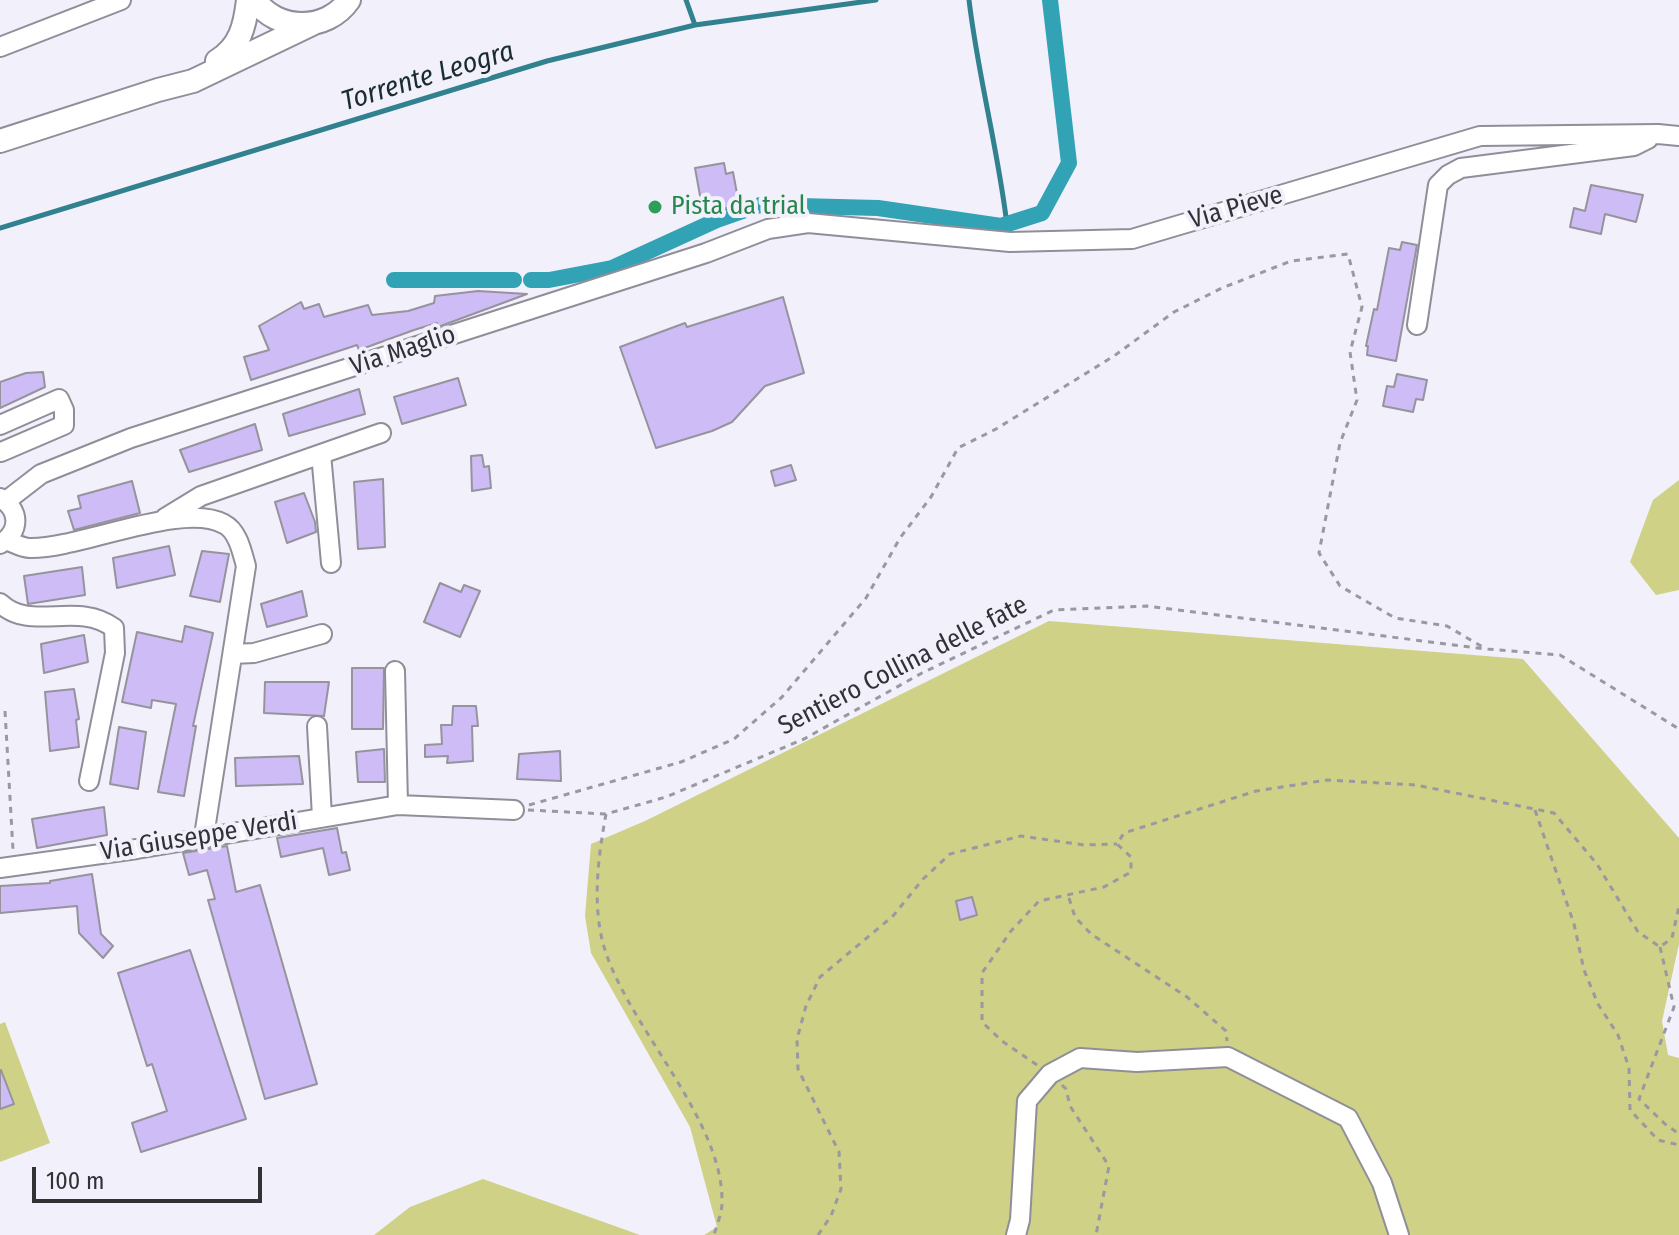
<!DOCTYPE html>
<style>
body{margin:0}
#map{position:relative;width:1679px;height:1235px;overflow:hidden;background:#f2f0fb;font-family:"Fira Sans Condensed",sans-serif}
canvas{display:block}
.scale{position:absolute;left:32px;top:1167px;width:230px;height:36px;box-sizing:border-box;border:4px solid #323135;border-top:0;padding-left:10px;font-size:24px;line-height:28px;white-space:nowrap;color:#323135;-webkit-text-stroke:6px #f2f0fb;paint-order:stroke}
</style>
<div id="map">
<canvas width="1679" height="1235"></canvas>
<div class="scale">100 m</div>
</div>
<script>
const ctx = document.querySelector('canvas').getContext('2d');
ctx.lineJoin = 'round';
function fill(path, color) { ctx.fillStyle = color; ctx.fill(path, 'evenodd'); }
function strokePath(path, color, width, dash) { ctx.strokeStyle = color; ctx.lineWidth = width; ctx.lineCap = dash ? 'butt' : 'round'; ctx.setLineDash(dash || []); ctx.stroke(path); }
function label(font, color, halo, rows, align = 'center') {
  ctx.font = font + ' "Fira Sans Condensed",sans-serif'; ctx.lineWidth = 8; ctx.setLineDash([]); ctx.textBaseline = 'middle'; ctx.strokeStyle = halo; ctx.fillStyle = color; for (const [text, x, y, turn = 0] of rows) {
    ctx.save(); ctx.translate(x, y); ctx.rotate((+turn || 0) * Math.PI / 180); ctx.textAlign = isNaN(turn) ? turn : align; if (halo) ctx.strokeText(text, 0, 0); ctx.fillText(text, 0, 0); ctx.restore();
  }
}
const green = new Path2D(`
 M1679 480V590L1656 595 1630 562 1653 500Z
 M1049 621 1523 659 1679 838V944L1662 1021 1668 1055 1679 1058V1235H704L717 1227 690 1127 591 953 585 916 591 844 645 821Z
 M5 1022 50 1143 0 1162V1024Z
 M483 1179 640 1235H374L410 1207Z`);
const stream = new Path2D(`
 M686 0 695 25
 M969 0C978 76 998 149 1007 225
 M0 228 547 61 695 25 876 0`);
const canal = new Path2D(`
 M394 280H514
 M531 280H549L612 268 717 220 760 205 878 208 1001 226 1042 213 1069 163 1050 0`);
const building = new Path2D(`
 M724 163 726 174 733 172 738 199 731 200 732 207 703 212 695 168Z
 M1591 185 1643 195 1636 222 1605 214 1601 234 1570 227 1574 208 1585 211Z
 M1402 242 1417 245 1396 361 1367 355 1368 346H1366L1374 309 1377 310 1389 248 1400 250Z
 M478 291 527 294 438 327 437 323 414 330 359 350 357 345 251 380 244 357 269 350 259 326 301 302 304 309 319 304 324 317 368 305 372 315 408 311 434 303 435 296Z
 M783 297 804 373 765 386 732 422 712 431 656 448 620 347 685 323 687 327Z
 M43 372 45 387 0 408V382L26 373Z
 M1397 374 1427 380 1423 400 1416 399 1413 412 1383 406 1387 386 1394 387Z
 M458 378 466 405 402 424 394 397Z
 M359 389 365 414 289 436 283 414Z
 M255 424 262 450 189 472 180 450Z
 M482 455 484 467 489 466 491 488 472 491 471 456Z
 M791 465 796 480 775 486 771 471Z
 M383 479 385 547 358 549 354 482Z
 M132 481 140 513 74 530 68 511 81 508 78 496Z
 M304 493 315 522 316 532 287 543 275 502Z
 M169 546 175 575 117 588 113 558Z
 M202 551 229 554 220 602 190 596Z
 M82 567 85 595 28 604 24 576Z
 M440 583 461 592 464 585 480 591 460 637 424 622Z
 M302 591 307 616 267 627 261 604Z
 M185 626 213 633 193 726H196L184 796 158 792 176 704 152 700 151 708 122 702 137 632 182 642Z
 M84 635 88 662 44 673 41 644Z
 M352 668H384L383 729H352Z
 M265 682H329L324 716 264 713Z
 M74 689 79 719 76 720 79 747 50 751 45 692Z
 M453 706H476L478 726H472L473 761 447 763 448 756 425 757V745L442 744 441 725H452Z
 M119 727 146 732 138 789 110 784Z
 M384 749 385 782H358L356 752Z
 M560 751 561 781 517 779 519 754Z
 M299 756 303 784 236 786 235 758Z
 M104 807 107 835 37 848 32 819Z
 M337 828 342 853 346 852 350 870 329 875 323 848 281 857 277 838Z
 M227 846 236 892 260 885 317 1084 265 1099 208 900 215 899 207 870 189 875 183 853Z
 M92 874 101 934 113 946 103 958 79 933 77 906 0 913V886L50 883V881Z
 M972 897 977 915 960 920 956 901Z
 M190 950 246 1119 141 1152 132 1123 167 1111 152 1064 147 1066 118 973Z
 M1 1070 14 1104 0 1109V1071Z`);
const path = new Path2D(`
 M5 711 13 850
 M529 805 681 762 734 739 782 697 866 598 900 538 931 497 958 448 996 429 1114 356 1174 312 1222 288 1291 261 1348 254 1362 307 1350 352 1357 400 1340 443 1319 553 1340 586 1395 618 1447 626 1486 649
 M528 810 606 814 666 797 804 739 922 673 1054 610 1147 606 1486 649 1560 655 1679 729
 M1535 810 1574 924 1584 970 1598 1004 1618 1035 1629 1068 1630 1110 1658 1140 1679 1145
 M606 814C598 857 591 910 606 953 632 1030 721 1119 722 1199 723 1211 717 1224 714 1235
 M1069 898 1075 917 1091 934 1187 997 1226 1031 1227 1041
 M1660 947 1674 1007 1639 1099 1665 1124 1679 1134
 M1037 1065 1002 1041 982 1022V973L1011 931 1039 901 1104 887 1131 872V857L1117 844 1124 833 1256 791 1327 780 1416 785 1554 813 1597 864 1638 932 1660 947 1672 938 1679 906
 M1062 1085 1066 1089 1070 1106 1109 1166 1096 1235
 M818 1235 831 1216 841 1189 839 1152 798 1069 797 1039 806 1006 820 977 893 916 923 879 950 854 1021 836 1084 845 1117 844`);
const minor = new Path2D(`
 M0 47 121 0
 M1417 325 1438 185 1448 175 1461 168 1634 146 1648 139
 M0 425 59 399 64 410V425L1 452
 M321 454 331 563
 M0 498C20 509 21 532 0 544
 M6 501 41 474 131 438 706 253 768 229 808 223 1010 242 1132 239 1480 136 1658 134 1679 136
 M165 518 201 496 381 433
 M6 540C14 543 22 548 30 548 80 549 182 501 224 524 238 531 242 552 246 566L204 836
 M0 603C31 633 77 600 114 628L115 653 89 781
 M233 654 254 653 322 634
 M395 671 398 805
 M317 726 322 817
 M0 868 137 849 398 805 514 810
 M1016 1235 1020 1220 1027 1101 1050 1074 1080 1058 1137 1062 1228 1057 1348 1118 1382 1183 1399 1235`);
const major = new Path2D(`
 M255 0C277 32 327 32 349 0
 M217 61C240 47 245 26 248 0
 M0 141 158 90 193 81 312 24`);
const markers = [
 [655,207,8,"#2e9e5b"]
];
const leisureNames = [
 ["Pista da trial",671,207]
];
const streetNames = [
 ["Via Pieve",1236,208,-16],
 ["Via Maglio",403,351,-18],
 ["Sentiero Collina delle fate",903,666,-27],
 ["Via Giuseppe Verdi",199,837,-9]
];
const waterNames = [
 ["Torrente Leogra",428,77,-17]
];
fill(green, '#ced186');
strokePath(stream, '#31818f', 5);
strokePath(canal, '#31a3b5', 16);
fill(building, '#cdbcf6');
strokePath(building, '#96939d', 2);
strokePath(minor, '#908e98', 22);
strokePath(major, '#908e98', 26);
strokePath(path, '#9a98a0', 3, [6, 6]);
strokePath(minor, '#fff', 18);
strokePath(major, '#fff', 22);
for (const [x, y, r, color] of markers) { const dot = new Path2D(); dot.arc(x, y, r, 0, 2 * Math.PI); ctx.fillStyle = color; ctx.fill(dot); strokePath(dot, '#f2f0fb', 3); }
label('26px', '#27864d', '#f2f0fb', leisureNames, 'left');
label('26px', '#323135', '#f2f0fb', streetNames);
label('italic 28px', '#192d31', '#f2f0fb', waterNames);
</script>
